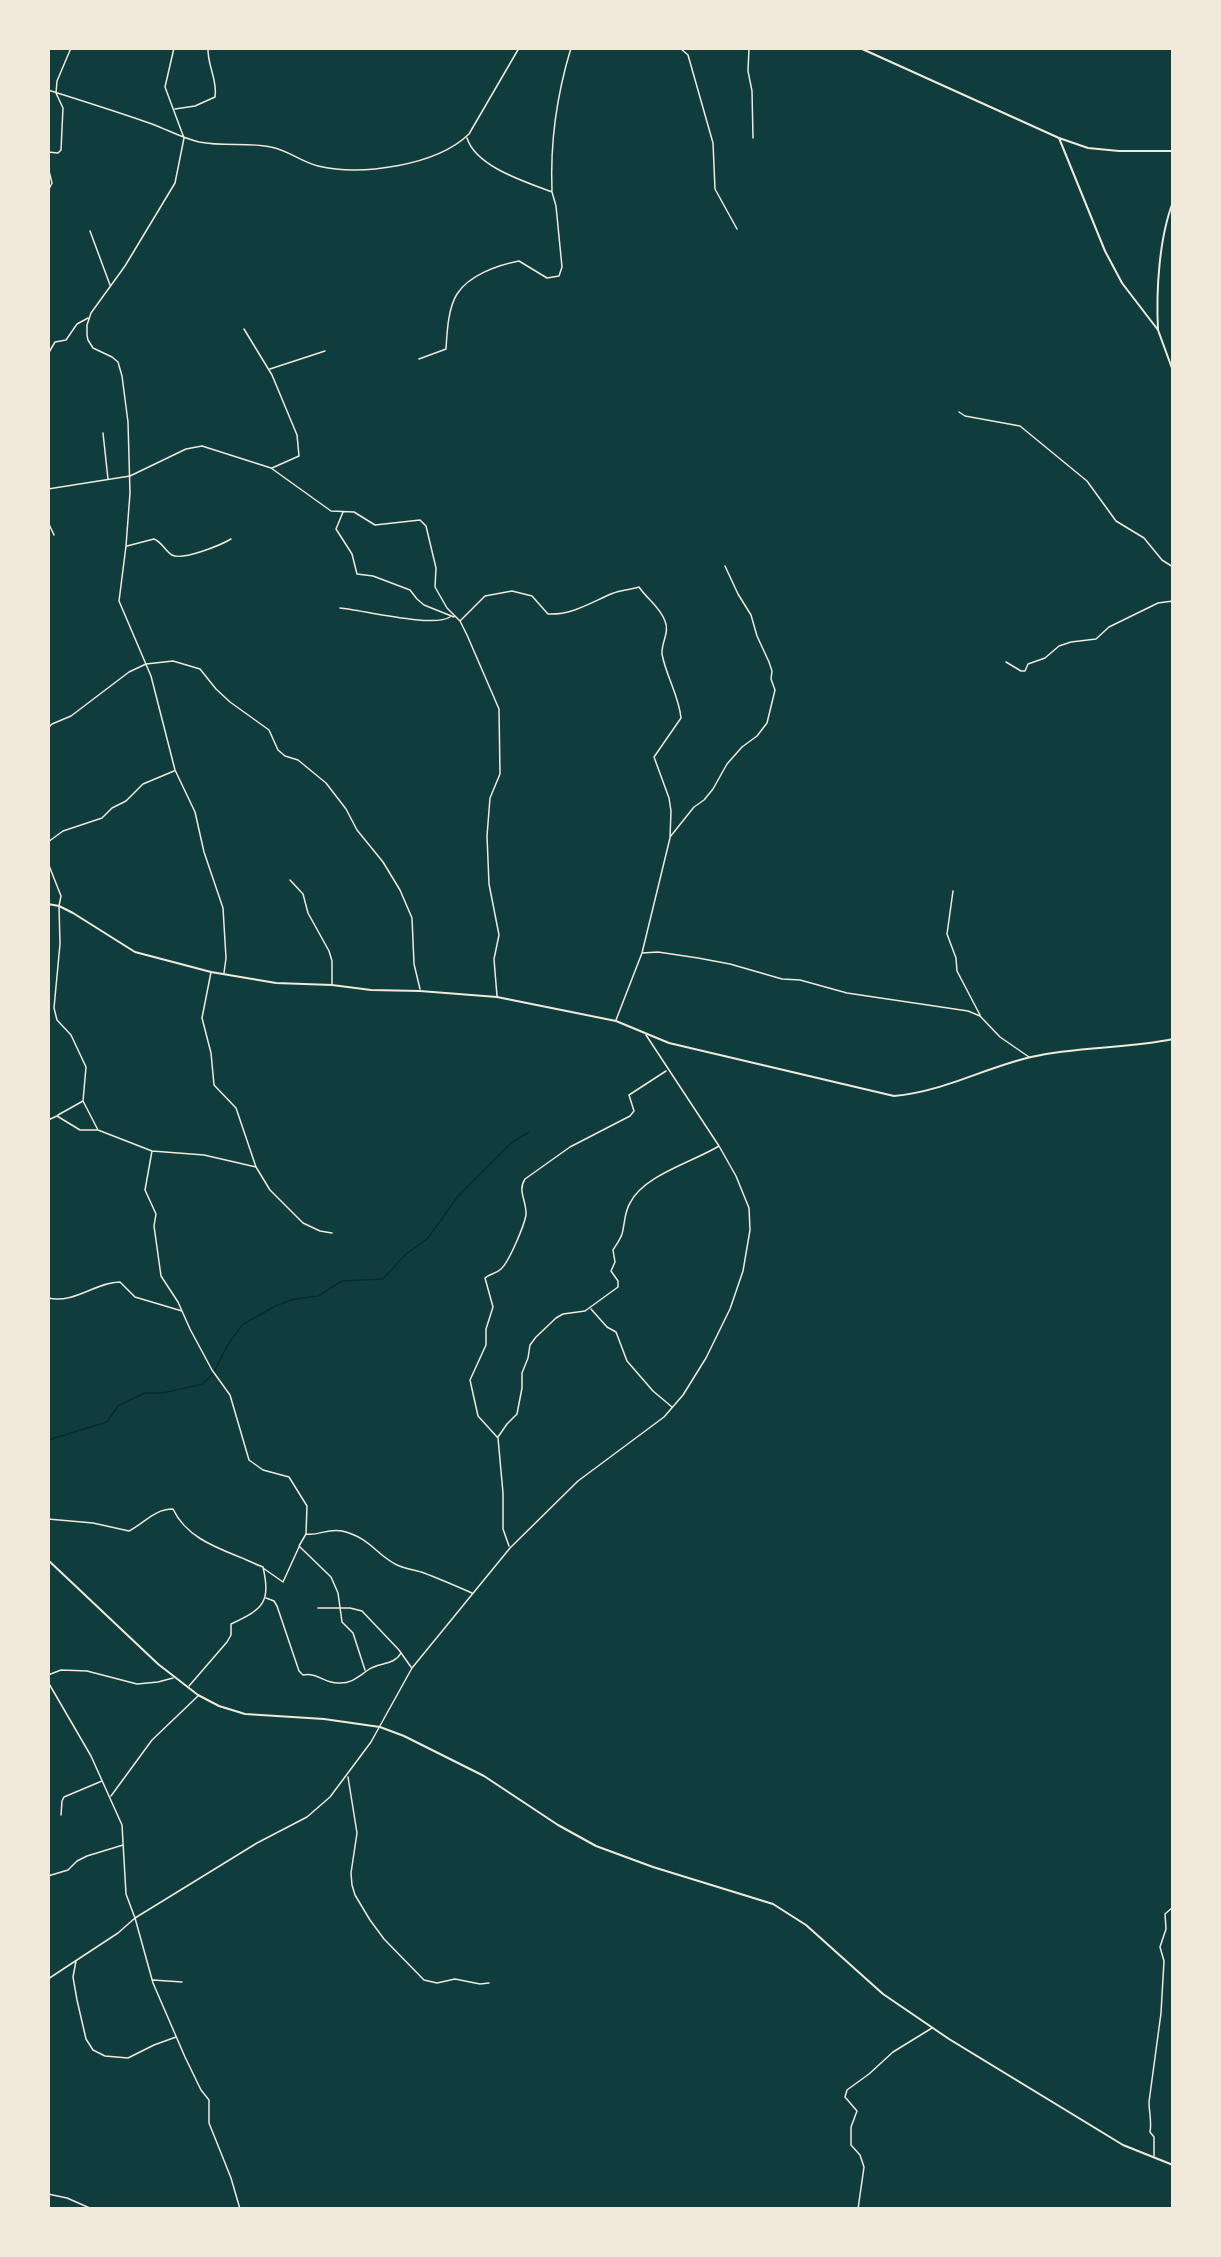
<!DOCTYPE html>
<style>
body{margin:0}
#map{position:relative;width:1221px;height:2257px;overflow:hidden;background:#0f3d3e;font-family:"Work Sans",sans-serif}
canvas{display:block}
.frame{position:absolute;inset:0;border:50px solid #f1e9da;pointer-events:none}
</style>
<div id="map">
<canvas width="1221" height="2257"></canvas>
<div class="frame"></div>
</div>
<script>
const ctx = document.querySelector('canvas').getContext('2d');
ctx.lineJoin = 'round';
function strokePath(path, color, width, dash) { ctx.strokeStyle = color; ctx.lineWidth = width; ctx.lineCap = dash ? 'butt' : 'round'; ctx.setLineDash(dash || []); ctx.stroke(path); }
const stream = new Path2D(`
 M48 1440 107 1422 118 1406 145 1393H163L203 1384 214 1372 227 1346 242 1325 275 1306 294 1299 318 1296 342 1281 383 1279 405 1255 427 1239 459 1195 511 1143 529 1132`);
const minor = new Path2D(`
 M174 48 165 87 184 138 175 183 125 266 91 313 87 325V335L88 340 93 348 112 357 118 362 122 376 128 422 130 493 126 546 119 601 151 676 175 770 195 812 204 852 223 908 226 958 224 973
 M680 48 688 55 713 143 715 189 737 229
 M749 48 748 71 752 91 753 138
 M48 90C83 101 118 112 152 124 168 130 182 138 199 142 224 147 249 142 271 147 288 150 301 162 318 166 361 176 436 166 469 134L519 48
 M175 109 195 106 215 97C218 80 207 65 208 48
 M48 152 58 153 61 150 63 108 56 93 57 81 71 48
 M48 167 52 183 48 191
 M552 191C550 142 557 94 571 48
 M90 231 110 285
 M244 329 272 375 297 435 299 456 272 468
 M48 354 55 342 66 340 77 324 88 318
 M419 359 446 349C447 333 448 308 457 294 469 275 498 265 519 261L547 278 559 276 562 267 556 206 552 192C526 182 476 167 467 138
 M270 369 325 351
 M959 412 965 416 1020 426 1087 481 1116 521 1144 538 1162 560 1173 567
 M103 433 108 479
 M48 489 130 476 186 449 202 446 271 468 331 511 354 512 375 525 420 520 426 526 436 568 435 587 447 608 460 621 467 635 499 709 500 774 490 798 487 836 489 884 499 935 494 959 497 996
 M343 512 336 529 352 554 357 574 373 576 410 590 417 599 424 605 454 617
 M48 522 54 535
 M127 546 154 539C162 542 165 551 172 555 182 561 221 545 231 539
 M340 608C362 610 434 628 450 617
 M460 621 485 596 512 591 532 596 548 614C572 615 590 603 611 594 620 590 630 590 639 587 647 599 660 607 665 621 670 632 661 643 662 654 666 676 679 696 681 718L654 757 669 798 671 811 670 838 642 953
 M1006 662 1021 671H1025L1028 664 1045 658 1059 646 1071 642 1096 639 1109 627 1158 603 1173 601
 M48 728 52 724 71 716 129 672 146 664 173 661 200 669 216 689 230 702 269 730 278 750 285 756 298 760 326 783 346 809 357 830 383 862 400 890 412 918 414 964 420 989
 M670 837 694 807 704 800 713 789 727 764 742 747 757 736 767 723 775 690 771 679 772 671 769 662 757 636 751 615 738 594 725 566
 M48 842 63 831 102 818 112 808 126 801 143 784 174 771
 M48 863 61 896 59 906 60 944 54 1008 57 1020 71 1035 86 1067 83 1101 98 1130 152 1151 204 1155 256 1167
 M290 880 303 894 308 913 329 951 332 961V984
 M953 891 947 934 956 958 957 971 980 1015
 M211 972 202 1018 211 1053 214 1085 236 1108 256 1167 270 1190 303 1223 320 1231 332 1233
 M616 1020 642 953 658 952 698 958 730 964 782 979 800 980 847 993 968 1011 980 1016 1000 1037 1029 1057
 M58 1115 83 1101
 M48 1120 57 1116 80 1130H97
 M152 1151 145 1190 156 1214 154 1226 161 1276 178 1302 190 1329 212 1370 230 1395 249 1460 263 1470 289 1477 307 1506 306 1534C319 1536 327 1528 342 1531 371 1538 375 1554 397 1565 406 1569 415 1570 424 1573 440 1579 456 1586 472 1593
 M48 1298C75 1304 96 1282 120 1282L135 1297 182 1311
 M591 1309 607 1327 616 1332 627 1361 653 1391 672 1407
 M498 1437 507 1424 517 1414 522 1388V1373L528 1358 530 1345 536 1337 556 1318 563 1314 585 1311 618 1287V1281L611 1271 615 1262 613 1250C616 1245 620 1240 622 1234 625 1224 624 1213 630 1203 644 1175 693 1162 719 1146
 M48 1519 93 1523 129 1531C145 1523 154 1509 173 1509 185 1535 212 1546 237 1556 246 1559 254 1564 263 1567 271 1603 263 1609 231 1624V1635L227 1642 189 1686
 M306 1534 299 1546 331 1577 338 1593 342 1622 353 1633 365 1670
 M509 1546 503 1529V1493L498 1438 478 1416 470 1380 486 1345V1329L493 1307 485 1278C489 1274 496 1274 501 1269 509 1262 524 1226 526 1215 527 1201 517 1191 525 1179L570 1147 630 1116 634 1111 629 1095 666 1071
 M263 1568 283 1582 299 1547
 M266 1598 274 1601 277 1606 299 1671 303 1675C317 1672 324 1683 338 1683 351 1684 358 1677 368 1670 378 1662 394 1666 401 1653
 M318 1608H350L362 1611 399 1650 411 1667
 M48 1675 61 1670 87 1671 137 1684 158 1682 173 1678
 M48 1682 91 1756 122 1825 126 1894 135 1918 153 1983 185 2057 201 2090 209 2100V2123L231 2178 240 2209
 M348 1777 357 1833 351 1873 352 1885 355 1895 370 1920 384 1939 424 1980 437 1983 455 1979 480 1984 489 1983
 M111 1796 152 1740 198 1696
 M61 1815 62 1801 64 1797 102 1781
 M48 1876 68 1870 77 1861 87 1856 123 1845
 M76 1961 73 1977 77 2000 86 2039 93 2050 105 2056 128 2058 154 2045 176 2037
 M48 1979 118 1933 135 1918 257 1843 307 1817 330 1797 371 1742 412 1668 510 1548 578 1481 664 1417 683 1395 706 1358 730 1309 743 1271 750 1230 749 1208 736 1176 719 1146 646 1035
 M153 1980 182 1982
 M1154 2156V2137L1150 2132C1152 2122 1149 2112 1149 2102L1161 2013 1164 1961 1160 1947 1166 1929 1165 1914 1173 1907
 M48 2194 67 2198 92 2209
 M858 2209 864 2167 860 2155 851 2145V2127L857 2111 845 2097 847 2090 869 2074 893 2052 932 2028`);
const tertiary = new Path2D(`
 M860 48 1059 138 1088 148 1119 151H1173
 M1059 138 1105 251 1122 283 1158 330 1173 371
 M1158 330C1156 291 1159 238 1173 202
 M48 904 59 906 73 913 135 952 211 972 276 983 332 985 371 990 420 991 497 997 616 1021 669 1043 894 1096C942 1092 984 1068 1031 1057 1078 1046 1127 1049 1173 1039
 M48 1560 158 1664 198 1695 219 1706 245 1714 324 1719 380 1727 404 1736 484 1776 558 1825 596 1846 653 1867 773 1904 806 1925 883 1994 949 2039 1123 2145 1173 2165`);
strokePath(stream, '#0a2a2b', 1.5);
strokePath(minor, '#f1e9da', 1.5);
strokePath(tertiary, '#f1e9da', 2);
</script>
